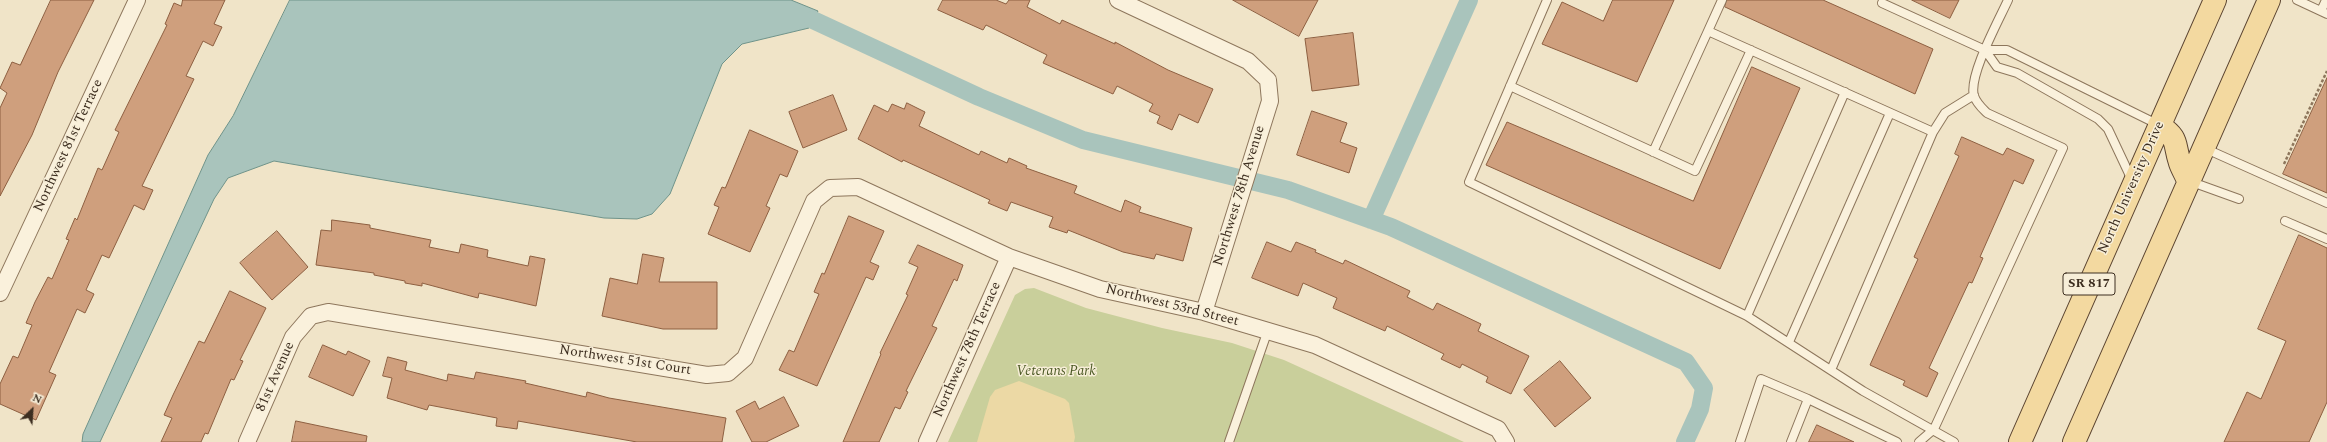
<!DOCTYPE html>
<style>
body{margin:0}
#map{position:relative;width:2327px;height:442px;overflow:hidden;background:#f0e4c8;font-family:Spectral,serif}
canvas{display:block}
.north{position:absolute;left:12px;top:390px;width:40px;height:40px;-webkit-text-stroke:3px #f7eed8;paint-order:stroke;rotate:25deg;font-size:11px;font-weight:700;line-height:16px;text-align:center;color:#3d2e20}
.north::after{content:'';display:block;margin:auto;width:14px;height:18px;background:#3d2e20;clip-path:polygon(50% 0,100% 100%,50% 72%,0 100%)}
</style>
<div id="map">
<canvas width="2327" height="442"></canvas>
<div class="north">N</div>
</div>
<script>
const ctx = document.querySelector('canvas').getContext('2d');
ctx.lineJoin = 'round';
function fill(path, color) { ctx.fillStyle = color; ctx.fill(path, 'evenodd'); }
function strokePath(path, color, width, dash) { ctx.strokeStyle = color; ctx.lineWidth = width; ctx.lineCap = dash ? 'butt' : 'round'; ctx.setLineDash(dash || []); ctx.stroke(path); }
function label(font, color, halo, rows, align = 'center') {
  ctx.font = font + ' Spectral,serif'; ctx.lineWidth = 3; ctx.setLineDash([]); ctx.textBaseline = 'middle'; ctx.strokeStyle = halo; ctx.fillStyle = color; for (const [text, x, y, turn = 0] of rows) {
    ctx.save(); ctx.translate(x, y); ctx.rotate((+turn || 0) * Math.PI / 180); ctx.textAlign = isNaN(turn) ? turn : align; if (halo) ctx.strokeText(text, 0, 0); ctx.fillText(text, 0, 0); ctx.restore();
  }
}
const green = new Path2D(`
 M1034 288 1086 308 1162 328 1232 343 1284 360 1464 442H948L1015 295 1025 289Z`);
const sand = new Path2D(`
 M1019 381 1065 399 1069 403 1075 437 1074 442H977L990 397 995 390Z`);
const water = new Path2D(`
 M290 0H791L818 11 809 28 742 44 722 64 670 194 652 214 637 219 604 218 274 161 228 178 214 199 100 442H82L83 434 208 155 233 116Z`);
const canal = new Path2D(`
 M813 20 979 97 1083 140 1288 190 1391 227 1686 362 1704 388 1700 409 1685 442
 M1371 220 1469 0`);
const building = new Path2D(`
 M51 0H94L58 72 32 135 0 196V108L7 93 0 88 12 62 20 65Z
 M183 0H225L214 24 222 27 213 46 203 41 186 76 194 79 142 186 153 190 144 210 134 205 109 258 102 255 86 290 94 294 85 313 77 309 49 372 56 375 36 420 0 404V384L13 356 18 358 32 325 26 323 35 302 48 277 52 279 69 240 66 239 75 218 77 220 98 168 102 170 119 132 115 130 167 25 165 24 174 3 181 6Z
 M943 0H996L1006 4 1009 0H1030L1027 7 1060 24 1062 20 1115 44V42L1168 70 1213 89 1198 123 1179 114 1172 130 1157 123 1160 116 1149 111 1153 104 1117 86 1113 94 1043 63 1047 55 986 25 983 30 938 10Z
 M1233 0H1318L1299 36Z
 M1613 0H1674L1637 82 1542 44 1562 2 1603 21Z
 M1727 0H1823L1933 49 1915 94 1725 7Z
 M1912 0H1959L1950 18Z
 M1353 33 1359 85 1312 91 1305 39Z
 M1752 67 1800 88 1720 269 1486 165 1507 122 1693 201Z
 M2327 78V193L2283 174Z
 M833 95 847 130 803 148 789 112Z
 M907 103 925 112 919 126 979 155 981 151 1007 163 1009 158 1027 166 1026 168 1077 186 1074 193 1121 212 1125 200 1141 207 1139 212 1192 228 1183 261 1156 254 1154 259 1123 252 1068 230 1067 233 1049 227 1053 217 1011 202 1007 211 988 203 990 200 903 160 902 162 858 139 874 105 888 112 892 104 904 109Z
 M1312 111 1347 123 1340 142 1357 148 1349 173 1297 155Z
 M750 130 798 151 787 177 780 174 766 206 770 208 750 252 708 234 719 207 714 205 722 187 725 188Z
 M1962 137 2003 155 2007 148 2034 160 2023 184 2014 180 1980 257 1983 258 1972 283 1969 282 1929 368 1938 373 1927 397 1903 385 1905 381 1870 365 1918 259 1914 257 1959 156 1955 154Z
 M849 216 884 231 870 262 879 266 873 280 866 277 817 386 779 370 789 350 794 352 819 294 814 292 822 273 824 274Z
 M332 220 370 225V228L431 240 429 247 459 253 461 244 488 250 487 257 528 266 530 256 545 259 536 306 479 293 478 298 422 283V286L405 283V281L374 275V273L316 265 321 230 331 231Z
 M277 231 308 267 272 300 240 263Z
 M2299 235 2327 248V402L2309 442H2224L2247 392 2261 399 2286 341 2258 329Z
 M1267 242 1291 252 1296 242 1316 250 1315 252 1343 264 1345 260 1410 291 1407 297 1433 310 1437 303 1481 324 1478 331 1529 356 1511 394 1486 382 1488 377 1462 364 1460 368 1441 359 1444 354 1387 326 1385 331 1333 308 1337 298 1303 283 1298 296 1252 278Z
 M918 245 963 265 957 281 954 279 932 326 937 328 906 391 908 392 900 409 895 407 879 442H843L881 354 880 353 908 295 906 294 918 267 909 263Z
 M643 254 664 258 659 282H717V329H663L602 316 610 278 637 284Z
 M230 291 266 308 240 360 243 361 234 380 231 379 208 434 205 433 201 442H161L172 418 164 415 173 395 199 341 204 343Z
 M323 345 346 355 348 351 370 361 353 396 309 377Z
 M388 357 407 362 405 370 447 381 448 374 474 379 476 372 526 381 525 383 586 397 587 392 609 398 726 418 722 442H637L518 421 517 429 496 426 497 418 429 405 427 410 387 398 392 378 383 376Z
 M1560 361 1591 398 1555 427 1524 390Z
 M784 397 799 426 766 442H752L736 411 755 401 759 409Z
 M296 421 367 436 366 442H292Z
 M1817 425 1854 442H1809Z`);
const path = new Path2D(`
 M2284 164 2327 71`);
const lane = new Path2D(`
 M1547 0 1469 182 1747 316 1863 391 1954 442
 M1722 0 1708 31 1933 132 1945 113 1974 95
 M2297 0 2327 14
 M1882 3 1985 50H2007L2159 125
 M2321 11 2326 0
 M1985 50 1997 67 2017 73 2098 119 2108 129 2132 180
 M1510 86 1695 171 1751 50
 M2204 148 2327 203
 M1653 152 1708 31
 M2189 181 2239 199
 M2285 221 2327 239
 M1747 316 1845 92
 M1789 342 1890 113
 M1831 370 1933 132
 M1229 442 1268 330
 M1740 442 1761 379 1808 399 1897 442
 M1791 442 1808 399
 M1919 442 1934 429 2063 148 1987 113C1982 108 1977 104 1974 96 1968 76 1999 20 2008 0`);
const street = new Path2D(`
 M1118 0 1248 61 1268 80 1270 101 1204 312
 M0 293 137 0
 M247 442 293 337 311 316 328 312 707 375 728 373 745 358 814 201 830 188 858 187 1009 257 1100 289 1204 312 1315 345 1498 429 1506 442
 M927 442 1009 257`);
const primary = new Path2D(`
 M2159 125C2180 140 2173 142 2180 163 2182 169 2186 175 2188 181
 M2020 442 2215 0
 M2074 442 2269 0`);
const shields = [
 [2089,284,52]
];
const shieldNames = [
 ["SR 817",2089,284]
];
const streetNames = [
 ["Northwest 81st Terrace",69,146,-65],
 ["North University Drive",2132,188,-66],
 ["Northwest 78th Avenue",1240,196,-73],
 ["Northwest 53rd Street",1172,306,14],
 ["Northwest 78th Terrace",968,350,-66],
 ["Northwest 51st Court",625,361,9],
 ["81st Avenue",276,377,-66]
];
const parkNames = [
 ["Veterans Park",1056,372]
];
fill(green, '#c9cf9b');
fill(sand, '#ecd9a5');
fill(water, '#a9c4bc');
strokePath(water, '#6f938a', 1);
strokePath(canal, '#a9c4bc', 18);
fill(building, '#cf9f7d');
strokePath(building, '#8d5f41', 1);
strokePath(lane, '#8d765c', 10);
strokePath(street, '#8d765c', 18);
strokePath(primary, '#5b4430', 24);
strokePath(path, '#8d765c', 2.5, [3, 2]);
strokePath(lane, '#faf1dc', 8);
strokePath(street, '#faf1dc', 16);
strokePath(primary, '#f3d9a0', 22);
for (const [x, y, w] of shields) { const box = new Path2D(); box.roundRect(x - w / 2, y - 11, w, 22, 3); ctx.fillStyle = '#f7eed8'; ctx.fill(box); strokePath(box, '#3d2e20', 1); }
label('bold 13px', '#3d2e20', null, shieldNames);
label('14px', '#3d2e20', '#f7eed8', streetNames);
label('italic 14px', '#4d5a26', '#f7eed8', parkNames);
</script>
